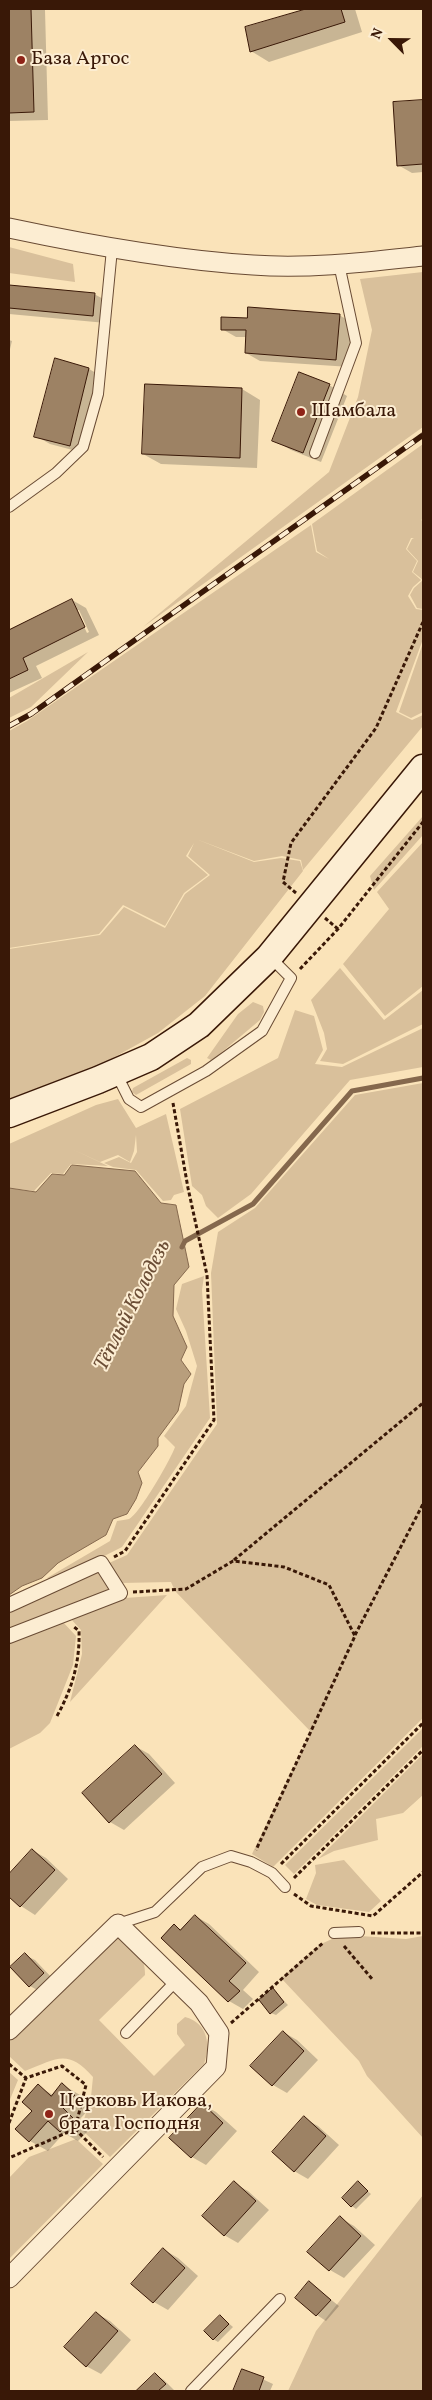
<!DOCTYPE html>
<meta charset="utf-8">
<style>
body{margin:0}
#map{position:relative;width:432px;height:2400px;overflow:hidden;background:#fae3b9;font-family:Vollkorn,serif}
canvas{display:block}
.frame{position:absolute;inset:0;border:10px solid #391807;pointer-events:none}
.north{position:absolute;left:367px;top:15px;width:50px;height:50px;-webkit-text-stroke:4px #fcedd2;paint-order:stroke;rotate:293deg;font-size:14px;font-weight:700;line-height:20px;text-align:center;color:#391807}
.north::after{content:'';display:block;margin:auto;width:18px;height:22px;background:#391807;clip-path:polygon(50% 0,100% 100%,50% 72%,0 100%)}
</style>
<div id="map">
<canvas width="432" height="2400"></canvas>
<div class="frame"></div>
<div class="north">N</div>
</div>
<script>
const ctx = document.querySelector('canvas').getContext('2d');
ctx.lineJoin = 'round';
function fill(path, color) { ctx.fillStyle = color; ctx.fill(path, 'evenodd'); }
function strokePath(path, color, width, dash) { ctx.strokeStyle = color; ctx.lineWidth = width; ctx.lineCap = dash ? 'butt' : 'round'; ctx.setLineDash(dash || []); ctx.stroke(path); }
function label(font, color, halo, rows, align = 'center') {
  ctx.font = font + ' Vollkorn,serif'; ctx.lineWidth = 4; ctx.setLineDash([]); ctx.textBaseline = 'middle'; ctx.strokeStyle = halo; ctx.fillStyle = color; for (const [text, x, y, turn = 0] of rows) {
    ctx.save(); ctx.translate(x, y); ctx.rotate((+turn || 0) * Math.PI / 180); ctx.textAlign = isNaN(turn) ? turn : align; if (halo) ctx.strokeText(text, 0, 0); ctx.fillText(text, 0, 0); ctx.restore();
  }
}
const green = new Path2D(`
 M9 247 73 264 75 282 9 273Z
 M423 272V427L143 627 329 472 358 397 372 330 360 279Z
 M423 444V521L421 519 423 523V609L417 608 410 595 414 588 423 580 413 572 418 561 407 549 412 539 414 538H411L406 549 417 561 412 572 421 580 413 587 408 596 416 609 423 610V639L396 712 412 720 423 715V726L303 870 301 860 282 856 254 861 196 839 254 862 281 858 300 861 303 871 205 996 158 1033 73 1080 9 1100V949L100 935 124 907 165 928 185 894 210 875 188 856 194 843 186 856 208 875 184 893 165 926 123 905 99 934 9 948V731L27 721 311 525 316 552 329 559 317 551 312 524Z
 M423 643V712L411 718 399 712Z
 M88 652 31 707 9 718V698Z
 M423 816V835L374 890 370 876Z
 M423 842V986L385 1016 343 964 389 909 377 892Z
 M340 968 384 1020 423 990V1024L343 1064 320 1061 327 1049 324 1033 311 1000Z
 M253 1002 263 1006 264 1012 260 1020 216 1057 211 1060 207 1058 238 1014Z
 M295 1010 314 1016 323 1050 315 1064 342 1067 423 1028V1067L350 1080 251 1194 218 1218 206 1206 202 1195 192 1186 180 1109 278 1058Z
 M187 1058 191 1060V1064L136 1095 132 1092 133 1088Z
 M423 1083V1718L273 1867 252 1854 311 1732 175 1591 171 1582 121 1583 109 1563 127 1555 217 1424 211 1273 218 1232 255 1208 355 1095Z
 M118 1099 136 1128 166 1114 184 1192 174 1195 171 1200 163 1201 136 1170 113 1167 104 1163 119 1157 131 1163 137 1152 136 1135 134 1151 130 1162 118 1155 100 1162 72 1149 108 1166 71 1164 63 1174 51 1173 34 1191 9 1188V1144L96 1105Z
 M204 1276 202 1290 210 1418 122 1547 55 1581 47 1578 110 1541 117 1521C121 1520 126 1520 129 1519 139 1515 171 1459 175 1447L164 1436 186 1406 197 1366 186 1331 176 1309 182 1284Z
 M97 1568 112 1590 9 1632V1611Z
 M167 1595 70 1702 82 1654 81 1630 70 1618 125 1598Z
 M62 1621 76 1636 73 1665 50 1723 40 1733 9 1749V1641Z
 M423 1728V1746L294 1874 285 1865Z
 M423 1754V1795L403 1813 376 1819 378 1840 334 1851 318 1859Z
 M344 1860 381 1901 369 1912 317 1905 306 1899 316 1873 315 1865Z
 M360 1936 406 1939 423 1936V2138L367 2076 359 2061 281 1978 321 1944 332 1939Z
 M116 1937C133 1941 146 1957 145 1975L99 2020 154 2076 185 2045 177 2034V2024L185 2017C208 2023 211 2045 204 2064L110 2157 81 2129 91 2097 93 2077C67 2048 57 2059 25 2071L9 2056V2037Z
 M9 2072 18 2080 9 2102Z
 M76 2139 103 2164 9 2259V2178L29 2157Z
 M423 2195V2391H288L316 2331Z`);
const water = new Path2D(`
 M72 1165 135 1171 161 1203 176 1205 189 1267 174 1285 173 1316 187 1347 181 1360 191 1374 184 1384 178 1411 158 1438V1446L138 1472 142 1483 136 1499 127 1514 113 1519 106 1535 58 1563 42 1578 22 1586 9 1595V1188L36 1192 52 1174 64 1175Z`);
const shadow = new Path2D(`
 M9 9 45 10 48 120 9 121Z
 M310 9H355L362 32 269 62 251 51 246 28Z
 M423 101V172L412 173 398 165 395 103Z
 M9 286 94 294 109 302 106 323 9 314Z
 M339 315 353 323 350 367 260 361 246 353 247 337H236L222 329 248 319Z
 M9 340 12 341 9 353Z
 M89 369 103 377 84 453 50 444 36 436Z
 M146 385 242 389 260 400 257 468 161 464 143 454Z
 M329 385 347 396 321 462 291 450 274 440Z
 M72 600 86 608 99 635 36 666 42 678 9 693V628L12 629ZM76 610H79L89 632 87 633Z
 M135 1746 149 1754 175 1783 124 1830 110 1822Z
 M32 1850 46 1858 68 1879 35 1915 21 1906 9 1895V1876Z
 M195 1916 209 1924 259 1972 243 1990 253 1999 243 2009 229 2001 162 1938 174 1926 182 1930Z
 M25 1955 35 1960 53 1979 39 1991 30 1986Z
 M273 1990 288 2005 276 2015 271 2013Z
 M283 2032 297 2040 318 2060 287 2093 273 2085 252 2066Z
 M63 2085 80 2095 92 2106 80 2119 90 2129 78 2141 64 2133 48 2151 30 2141 38 2086 53 2095Z
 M202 2104 216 2112 237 2131 206 2165 192 2157 171 2138Z
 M304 2118 318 2126 339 2145 308 2179 294 2171Z
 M234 2183 248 2191 269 2210 238 2243 224 2235Z
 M358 2183 371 2194 356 2209 352 2206Z
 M340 2218 354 2226 375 2245 344 2278 330 2270 309 2252Z
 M163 2249 178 2258 198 2276 168 2310 154 2302 133 2283Z
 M310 2283 339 2306 326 2321 317 2315Z
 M96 2313 110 2321 131 2340 101 2374 86 2366Z
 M220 2316 233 2327 218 2342 213 2339Z
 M243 2370 273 2384 270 2391H234Z
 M155 2374 164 2380 174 2390 138 2391Z`);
const stream = new Path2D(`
 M182 1247 185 1241 253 1204 352 1091 423 1078`);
const building = new Path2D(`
 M9 9H31L34 112 9 113Z
 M306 9H341L345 22 250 52 245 27Z
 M423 100V164L397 166 393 102Z
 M9 285 95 293 93 316 9 308Z
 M248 307 340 314 336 360 245 353 246 330H221V317L247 318Z
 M55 358 89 368 70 446 34 437Z
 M299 372 330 384 303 453 272 441Z
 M145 384 242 388 240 458 142 454Z
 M72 599 85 627 23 658 28 670 9 679V628L10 629Z
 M135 1745 162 1774 109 1823 82 1793Z
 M32 1849 55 1870 20 1907 9 1897V1874Z
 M195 1915 246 1963 229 1981 240 1991 228 2002 161 1938 174 1924 180 1930Z
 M25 1953 44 1973 29 1987 10 1967Z
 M273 1988 284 2002 270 2014 259 2000Z
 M283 2031 304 2051 272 2086 250 2066Z
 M62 2083 75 2095 63 2108 73 2118 60 2132 48 2121 29 2142 15 2129 32 2111 22 2102 38 2084 51 2096Z
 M202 2103 223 2123 191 2158 169 2138Z
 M304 2116 326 2136 294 2172 272 2152Z
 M234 2181 256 2201 224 2236 202 2216Z
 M358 2181 368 2191 351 2207 342 2198Z
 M340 2216 361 2236 329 2271 307 2252Z
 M163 2248 185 2268 153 2303 131 2284Z
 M309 2281 331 2300 316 2316 295 2298Z
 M96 2312 118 2331 86 2367 64 2347Z
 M220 2315 229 2324 213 2340 204 2331Z
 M242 2369 264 2377 259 2391H233Z
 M155 2373 166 2384 158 2391H136Z`);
const path = new Path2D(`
 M296 893 283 882 291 843 376 728 423 622
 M325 918 338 929
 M300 969 338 929 423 822
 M114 1557 125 1551 214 1420 207 1275 188 1188 173 1103
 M234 1560 423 1403
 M133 1592 186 1589 233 1561 284 1567 329 1585 355 1636 256 1850
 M355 1635 423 1504
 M57 1716C72 1689 80 1662 79 1631L73 1626
 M281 1864 423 1723
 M294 1878 423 1750
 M294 1894 311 1906 373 1916 423 1872
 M371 1933H423
 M344 1946 373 1980
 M231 2023 324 1942
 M9 2064 26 2078
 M9 2123 26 2078 62 2066 86 2085 75 2129 9 2158
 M75 2129 103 2157`);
const service = new Path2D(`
 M315 453 356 343 339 264
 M9 507 56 473 83 447 98 394 112 249
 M116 1073 129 1099 141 1107 206 1071 262 1031 291 978 270 957
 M118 1924 155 1912 202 1867 231 1856 251 1862 272 1873 285 1887
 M334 1933 359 1932
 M126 2033 176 1981
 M191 2391 280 2299`);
const pedestrian = new Path2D(`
 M9 1605 101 1563 120 1593 9 1636`);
const minor = new Path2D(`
 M9 228C89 245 171 260 253 265 310 269 367 262 423 256
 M9 2030 118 1924 199 2003 219 2033 216 2067 9 2278`);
const secondary = new Path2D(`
 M9 1114 98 1080 151 1057 199 1025 269 957 423 768`);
const rail = new Path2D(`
 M9 726 31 714 423 435`);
const markers = [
 [21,60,5,"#8f2418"],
 [301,412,5,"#8f2418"],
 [49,2114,5,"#8f2418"]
];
const poiNames = [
 ["База Аргос",31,60],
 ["Шамбала",311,412],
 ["Церковь Иакова,",59,2102],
 ["брата Господня",59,2125]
];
const waterNames = [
 ["Тёплый Колодезь",134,1306,-63]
];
fill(green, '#d9c09b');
fill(water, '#b89e7c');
strokePath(water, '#85684d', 1);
fill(shadow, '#0003');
strokePath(stream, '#85684d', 5);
fill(building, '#9d8264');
strokePath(building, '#391807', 1);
strokePath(service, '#694b34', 12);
strokePath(pedestrian, '#694b34', 16);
strokePath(minor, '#694b34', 21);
strokePath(secondary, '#391807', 29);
strokePath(path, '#391807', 3, [4, 2.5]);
strokePath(service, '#fcedd2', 10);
strokePath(pedestrian, '#fcedd2', 14);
strokePath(minor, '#fcedd2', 19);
strokePath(secondary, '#fcedd2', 26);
strokePath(rail, '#391807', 5.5);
strokePath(rail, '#fcedd2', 4, [11]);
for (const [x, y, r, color] of markers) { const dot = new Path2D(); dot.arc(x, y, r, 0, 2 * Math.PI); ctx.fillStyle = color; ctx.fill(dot); strokePath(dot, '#fcedd2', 2); }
label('20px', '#391807', '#fcedd2', poiNames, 'left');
label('italic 21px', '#6c4e36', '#fcedd2', waterNames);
</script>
